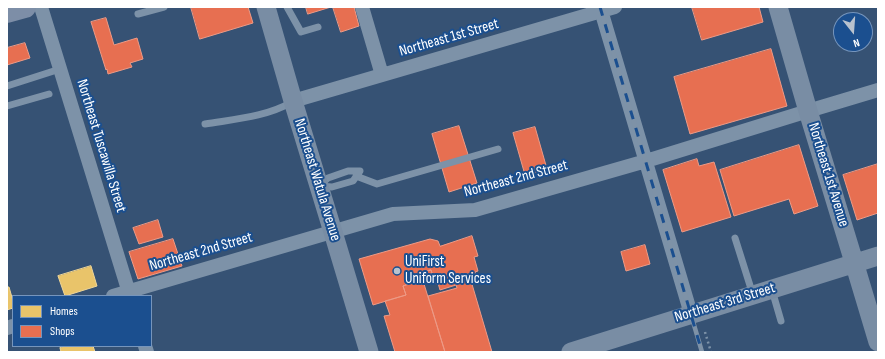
<!DOCTYPE html>
<style>
body{margin:0}
#map{position:relative;width:885px;height:359px;overflow:hidden;background:#365274;font-family:"Sofia Sans Condensed",sans-serif}
canvas{display:block}
.frame{position:absolute;inset:0;border:8px solid #fff;pointer-events:none}
.legend{position:absolute;left:12px;top:295px;width:140px;height:52px;box-sizing:border-box;background:#1b4f8f;border:1px solid #7695bc;margin:0;padding:5px 7px;list-style:none;font-size:12px;color:#fff}
.legend li{display:flex;align-items:center;gap:8px;height:20px}
.legend b{width:20px;border:1px solid #7695bc}
.north{position:absolute;left:833px;top:12px;width:40px;height:40px;box-sizing:border-box;background:#1b4f8f;border:1px solid #7695bc;border-radius:50%;rotate:163deg;font-size:11px;font-weight:700;line-height:16px;text-align:center;color:#fff}
.north::after{content:'';display:block;margin:auto;width:14px;height:18px;background:#b9c2ce;clip-path:polygon(50% 0,100% 100%,50% 72%,0 100%)}
</style>
<div id="map">
<canvas width="885" height="359"></canvas>
<div class="frame"></div>
<ul class="legend">
<li><b style="height:11px;background:#e9c46a"></b>Homes</li>
<li><b style="height:11px;background:#e76f51"></b>Shops</li>
</ul>
<div class="north">N</div>
</div>
<script>
const ctx = document.querySelector('canvas').getContext('2d');
ctx.lineJoin = 'round';
function fill(path, color) { ctx.fillStyle = color; ctx.fill(path, 'evenodd'); }
function strokePath(path, color, width, dash) { ctx.strokeStyle = color; ctx.lineWidth = width; ctx.lineCap = dash ? 'butt' : 'round'; ctx.setLineDash(dash || []); ctx.stroke(path); }
function label(font, color, halo, rows, align = 'center') {
  ctx.font = font + ' "Sofia Sans Condensed",sans-serif'; ctx.lineWidth = 4; ctx.setLineDash([]); ctx.textBaseline = 'middle'; ctx.strokeStyle = halo; ctx.fillStyle = color; for (const [text, x, y, turn = 0] of rows) {
    ctx.save(); ctx.translate(x, y); ctx.rotate((+turn || 0) * Math.PI / 180); ctx.textAlign = isNaN(turn) ? turn : align; if (halo) ctx.strokeText(text, 0, 0); ctx.fillText(text, 0, 0); ctx.restore();
  }
}
const homes = new Path2D(`
 M91 266 97 286 65 296 58 276Z
 M7 287H9L13 301V308L7 310Z
 M65 346H93L95 352H61L60 348Z`);
const shops = new Path2D(`
 M191 7H248L253 23 200 39Z
 M306 7H331L308 14Z
 M333 7H354L359 26 341 32Z
 M692 7H759L763 22 702 40Z
 M106 18 114 45 137 38 143 59 130 63 132 67 108 74 107 69 106 70 91 22Z
 M25 43 30 58 7 65V48Z
 M771 49 787 106 690 134 674 77Z
 M459 126 477 183 449 192 432 134Z
 M535 127 547 169 525 175 513 133Z
 M799 145 818 206 794 214 789 199 734 216 720 170Z
 M697 159 699 166 714 162 731 217 682 232 663 170Z
 M878 164V213L857 220 843 175Z
 M158 220 163 237 139 244 133 228Z
 M472 236 478 256 474 257 478 271 475 272 476 275 474 278 471 279 469 274 454 278 456 285 440 290 438 283 436 284 431 270 412 276 414 282 403 286 406 295 373 305 359 259 430 239 438 241 440 246Z
 M173 239 182 266 138 279 129 252Z
 M645 245 650 264 626 271 621 252Z
 M431 270 434 280 424 284 445 352H395L384 316 390 315 385 301 406 295 403 286 414 282 412 276Z
 M469 274 492 352H445L428 296 457 288 454 278Z`);
const path = new Path2D(`
 M705 332 711 352`);
const lane = new Path2D(`
 M287 7 301 32 318 27
 M138 14 164 7
 M7 86 60 69
 M7 106 49 94
 M205 124C235 119 266 117 292 102
 M348 171H360L353 181 332 187 319 186 328 178Z
 M356 176 377 184 498 149
 M735 238 753 295
 M772 290 781 321`);
const street = new Path2D(`
 M41 7 130 296
 M362 7 382 75
 M600 7 691 314
 M293 101 615 7
 M113 296 393 214 475 210 646 161 808 111 878 90
 M7 328 13 326
 M145 346 147 352`);
const secondary = new Path2D(`
 M266 7 293 101 333 232 369 352
 M778 7 808 111 857 272 878 342
 M571 352 878 256`);
const primary = new Path2D(`
 M7 12 25 7`);
const rail = new Path2D(`
 M600 7 702 352`);
const markers = [
 [397,271,4,"#b9c2ce"]
];
const streetNames = [
 ["Northeast 1st Street",449,38,-16],
 ["Northeast Tuscawilla Street",101,146,73],
 ["Northeast 1st Avenue",828,175,73],
 ["Northeast 2nd Street",516,179,-15],
 ["Northeast Watula Avenue",317,180,73],
 ["Northeast 2nd Street",201,252,-16],
 ["Northeast 3rd Street",725,303,-17]
];
const poiNames = [
 ["UniFirst",405,262],
 ["Uniform Services",405,279]
];
fill(homes, '#e9c46a');
strokePath(homes, '#f0d697', 1);
fill(shops, '#e76f51');
strokePath(shops, '#ee9a85', 1);
strokePath(path, '#7d92a8', 2.5, [2, 3]);
strokePath(lane, '#7d92a8', 7);
strokePath(street, '#7d92a8', 14);
strokePath(secondary, '#798da4', 19);
strokePath(primary, '#7d8ea7', 22);
strokePath(rail, '#7e92a7', 4.5);
strokePath(rail, '#1b4f8f', 3, [9]);
for (const [x, y, r, color] of markers) { const dot = new Path2D(); dot.arc(x, y, r, 0, 2 * Math.PI); ctx.fillStyle = color; ctx.fill(dot); strokePath(dot, '#1b4f8f', 1.5); }
label('15px', '#fff', '#1b4f8f', streetNames);
label('15px', '#fff', '#1b4f8f', poiNames, 'left');
</script>
